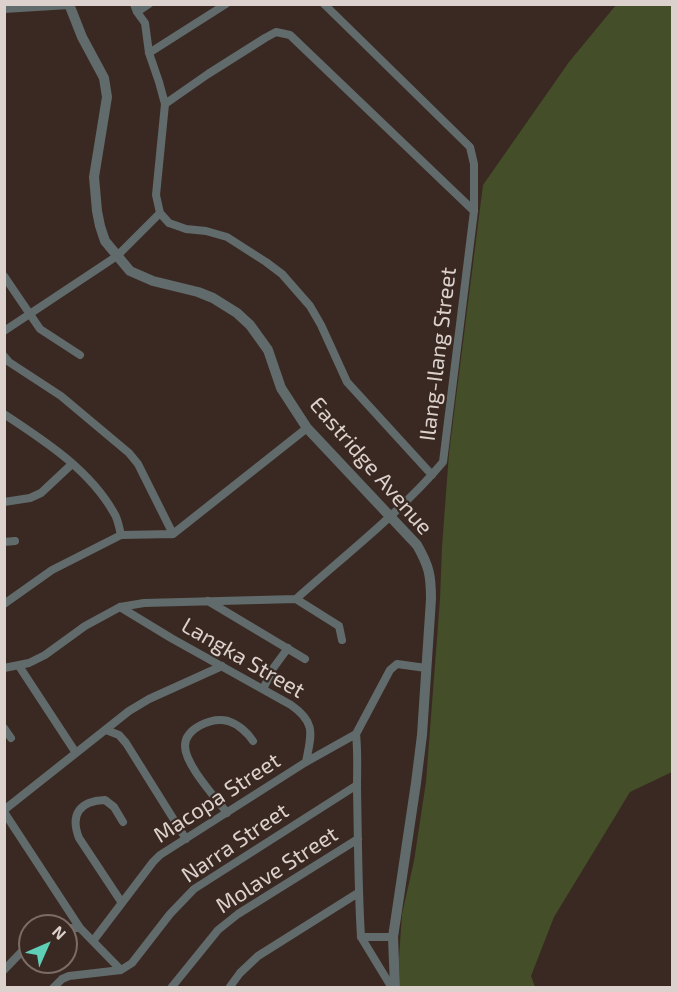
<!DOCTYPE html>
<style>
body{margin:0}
#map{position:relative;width:677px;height:992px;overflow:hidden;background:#3a2922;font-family:"Exo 2",sans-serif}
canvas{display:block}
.frame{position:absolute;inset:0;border:6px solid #dcd1cd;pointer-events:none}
.north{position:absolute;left:18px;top:914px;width:60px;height:60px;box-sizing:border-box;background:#3a2922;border:2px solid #7b6c66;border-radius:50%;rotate:45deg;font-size:16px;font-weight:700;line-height:24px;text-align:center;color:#dcd1cd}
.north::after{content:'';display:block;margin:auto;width:21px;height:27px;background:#5eceb7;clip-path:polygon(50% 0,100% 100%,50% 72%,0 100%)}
</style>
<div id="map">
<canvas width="677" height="992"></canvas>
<div class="frame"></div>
<div class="north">N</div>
</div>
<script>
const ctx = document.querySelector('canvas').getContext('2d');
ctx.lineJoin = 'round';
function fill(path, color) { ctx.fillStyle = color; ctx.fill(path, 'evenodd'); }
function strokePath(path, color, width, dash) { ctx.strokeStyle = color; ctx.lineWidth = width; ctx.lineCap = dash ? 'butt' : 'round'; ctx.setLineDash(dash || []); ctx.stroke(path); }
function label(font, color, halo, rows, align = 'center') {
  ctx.font = font + ' "Exo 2",sans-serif'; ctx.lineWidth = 4.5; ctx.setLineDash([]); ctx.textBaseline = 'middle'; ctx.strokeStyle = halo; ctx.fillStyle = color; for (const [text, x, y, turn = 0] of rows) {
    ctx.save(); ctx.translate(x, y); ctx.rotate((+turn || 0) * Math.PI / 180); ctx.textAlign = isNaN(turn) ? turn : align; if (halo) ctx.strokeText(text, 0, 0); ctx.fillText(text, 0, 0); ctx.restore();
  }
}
const green = new Path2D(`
 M616 5H672V772L630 792 554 917 531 976 535 987 400 988 399 958 402 914 414 861 426 782 440 599 442 547 449 453 483 185 569 62Z`);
const minor = new Path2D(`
 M134 4 137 12 145 23 149 53 159 82 165 104 156 195 160 213 169 223 186 229 206 231 227 237 266 262 282 274 310 306 321 325 347 382 432 475
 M4 9 69 5
 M137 12 149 4
 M149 53 226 4
 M165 104 208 74 265 38 276 32 290 35 474 211
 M4 276 40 329 80 355
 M4 331 117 256 160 213
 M4 356 9 362 61 396 129 453 138 464 173 534
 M4 414C45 441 90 470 114 513 118 519 119 527 121 535
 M4 502 30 498 41 493 72 464
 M4 542 15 541
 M296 599 339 626 342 640
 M208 601 305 659
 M4 604 52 570 121 535 173 534 307 428
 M120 607 171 638 291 705C317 723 311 735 306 762
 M19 666 76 753
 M4 668 29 663 45 655 85 626 120 607 144 603 296 599C344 556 402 511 443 462L474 211V164L470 147 324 4
 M263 689 274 667 288 648
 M4 728 11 738
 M106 730 119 735 126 743 186 839
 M356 734C358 752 357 770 357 789 358 838 358 888 361 937
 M356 734 390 670 397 664 426 668
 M4 810 129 711 149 699 222 666
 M4 812 80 928 121 970
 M227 813C216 798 185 765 185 746 185 728 212 717 228 721 238 724 248 733 253 741
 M122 903 79 838C70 815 79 801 105 800L114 807 123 822
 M66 928H80
 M361 937 392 988
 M361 937H393
 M93 941 153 862 160 855 306 762 356 734
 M4 970 30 943
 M53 988 62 979 69 976 121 970 132 963 170 914 194 889 357 785
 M171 988 218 930 238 914 358 839
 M229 988 240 973 258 956 358 893`);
const tertiary = new Path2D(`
 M69 4 82 37 104 78 107 97 94 177 97 211 100 226 105 241 130 271 153 281 198 292 213 298 237 313 250 325 268 350 281 388 307 428 417 545C429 566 431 575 431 599L422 735 416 783 393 937 395 988`);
const streetNames = [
 ["Ilang-Ilang Street",438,354,-83],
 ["Eastridge Avenue",371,466,49],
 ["Langka Street",243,658,30],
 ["Macopa Street",217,798,-33],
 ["Narra Street",235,843,-34],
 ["Molave Street",277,870,-33]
];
fill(green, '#444e28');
strokePath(minor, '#616b6c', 8);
strokePath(tertiary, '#616b6c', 10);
label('22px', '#dcd1cd', '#3a2922', streetNames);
</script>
